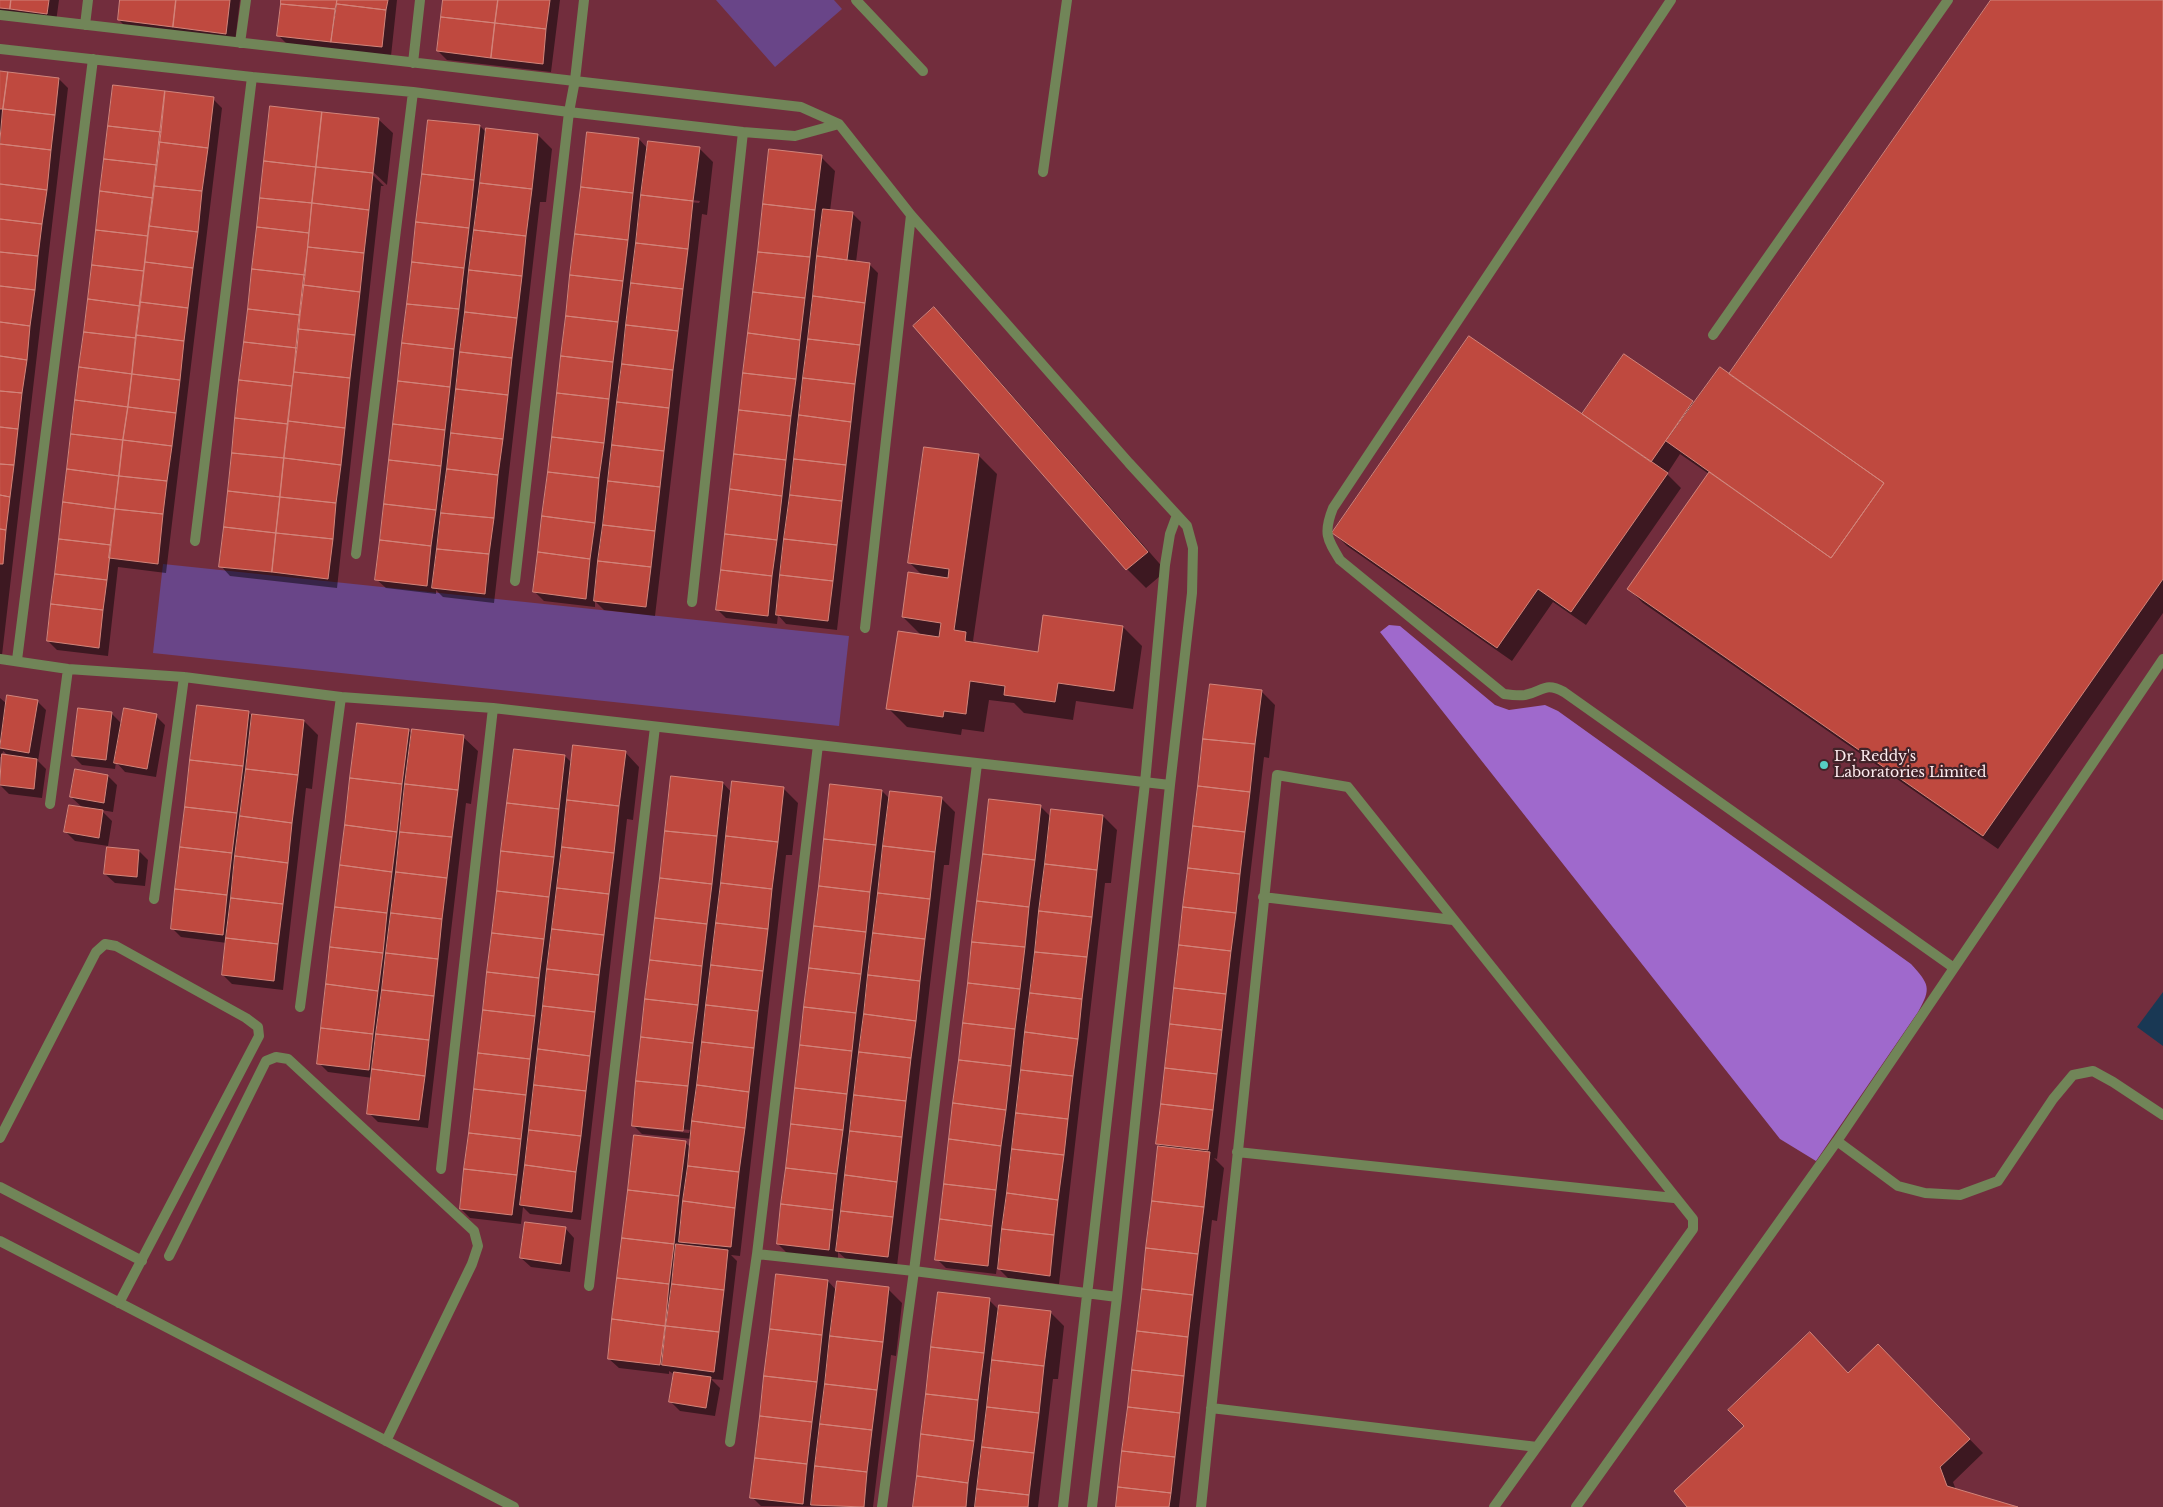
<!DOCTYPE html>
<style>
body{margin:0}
canvas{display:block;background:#722d3d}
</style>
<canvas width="2163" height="1507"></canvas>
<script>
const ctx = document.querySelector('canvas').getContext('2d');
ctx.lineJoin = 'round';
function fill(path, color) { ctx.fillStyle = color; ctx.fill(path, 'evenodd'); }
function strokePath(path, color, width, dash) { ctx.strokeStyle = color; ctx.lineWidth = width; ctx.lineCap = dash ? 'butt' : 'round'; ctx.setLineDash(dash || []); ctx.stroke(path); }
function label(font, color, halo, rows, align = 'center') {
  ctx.font = font + ' "Libre Baskerville",serif'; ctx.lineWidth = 4.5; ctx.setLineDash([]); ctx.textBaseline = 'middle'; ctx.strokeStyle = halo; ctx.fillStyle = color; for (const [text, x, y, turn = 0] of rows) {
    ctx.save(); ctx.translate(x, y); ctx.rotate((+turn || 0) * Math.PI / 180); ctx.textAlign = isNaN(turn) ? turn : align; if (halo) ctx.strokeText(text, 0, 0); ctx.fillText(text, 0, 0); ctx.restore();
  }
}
const green = new Path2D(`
 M716 0H834L842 9 775 67Z
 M163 564 849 636 839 726 153 653Z`);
const forest = new Path2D(`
 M1389 625 1400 626 1495 705 1509 710 1545 705 1558 711 1911 964C1929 984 1932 988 1918 1012L1816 1161 1780 1139 1380 632Z`);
const water = new Path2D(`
 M2163 992V1046L2137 1027Z`);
const shadow = new Path2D(`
 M0 0H59L56 22 0 15Z
 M122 0H240L235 42 128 29 119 20Z
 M282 0H397L391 56 288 45 278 35Z
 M444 0H560L551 72 447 60 438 51Z
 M1992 0H2163V613L1998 849 1643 603 1629 589 1709 474 1680 454 1667 474 1681 488 1586 625 1553 602 1512 661 1347 546 1333 532 1583 416 1624 355 1694 403 1720 368 1730 375Z
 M0 72 59 79 68 88 2 655 0 654Z
 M213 99 222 108 166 573 118 567 108 656 57 650 48 641Z
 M271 108 378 119 393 133 387 185 369 168 367 169 384 186H381L337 588 230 576 221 566Z
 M480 126 487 133 538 135 552 149 546 202H540L494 603 443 597 436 590V594L386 588 376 579Z
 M639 139 648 149 699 148 713 162 707 215 702 214 655 616 604 610 595 601V607L544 601 535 592ZM656 196 700 201 699 203 656 198Z
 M821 157 835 171 830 211 852 213 861 222 856 262 869 264 878 273 837 630 786 624 778 615 777 624 726 618 717 609Z
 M934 309 953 328 1166 571 1146 588 1127 569 915 326Z
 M979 456 997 474 973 641 976 644 1039 653 1044 616 1123 627 1142 646 1133 709 1076 701 1073 720 1024 713 1014 703 989 700 984 732 962 729 961 735 907 727 888 708 922 636 903 617 923 576 909 562Z
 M1261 691 1275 705 1269 758 1264 757 1217 1159 1214 1158 1224 1168 1217 1221 1212 1220 1179 1507H1117L1162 1148 1157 1144Z
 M0 698 7 704 37 701 46 710 38 761 46 769 42 798 9 794 0 785 3 757H0ZM3 751 9 756H2Z
 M248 712 253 717 304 721 318 735 312 789 306 788 283 990 232 984 223 975 227 943 181 937 172 928Z
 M111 713 122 724 156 716 165 725 156 777 125 772 116 762 115 769 82 765 73 756Z
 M408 730 413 735 463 737 478 751 471 804 466 803 428 1128 378 1122 369 1113 373 1078 328 1072 319 1063Z
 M625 752 639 767 633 820 627 819 581 1220 530 1214 523 1207 521 1224 470 1218 461 1209 565 756 573 764Z
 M108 776 117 785 113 812 101 810 112 821 108 846 75 841 66 832 83 808 71 797Z
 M723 783 732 793 784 789 798 803 792 855H786L740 1256 731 1255 737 1261 723 1380 711 1379 720 1388 715 1416 680 1411 671 1402 675 1375 669 1371V1374L619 1368 609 1359 686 1143 691 1148 692 1139 642 1134 633 1125ZM641 1125 690 1130 689 1133 641 1128Z
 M882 791 890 799 941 798 955 812 949 865H944L897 1266 847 1260 838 1252V1259L787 1253 778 1244Z
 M1040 806 1052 818 1103 816 1117 830 1111 883H1105L1059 1284 1008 1278 997 1267 996 1274 946 1268 937 1259Z
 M139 851 148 860 145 886 115 883 105 874Z
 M565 1228 574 1238 570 1272 531 1267 521 1258Z
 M828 1281 837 1291 888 1289 902 1303 896 1356 891 1355 873 1507 761 1506 752 1497Z
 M989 1300 999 1310 1050 1312 1064 1326 1058 1379H1053L1038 1507H914Z
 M1892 1359 1983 1453 1953 1482 1956 1490 2014 1507H1689L1848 1374Z`);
const building = new Path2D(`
 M0 0H11L10 9 0 8Z
 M11 0H49L47 14 10 9Z
 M120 0H176L173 27 118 20Z
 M176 0H230L226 34 173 27Z
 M281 0H337L335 9 281 4Z
 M337 0H388L386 10 337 4Z
 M443 0H498L495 23 441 17Z
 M498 0H550L546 29 495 23Z
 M1991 0H2163V579L1983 836 1627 589 1709 472 1831 558 1884 483 1729 374Z
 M281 4 335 9 331 42 277 36Z
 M337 4 386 10 382 47 331 42Z
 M441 17 495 23 491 58 437 51Z
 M495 23 546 29 543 64 491 58Z
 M0 71 8 72 3 109H0Z
 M8 72 59 78 55 115 3 109Z
 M113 85 165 91 161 132 108 126Z
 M165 91 214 97 208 148 159 142Z
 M270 106 322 112 316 167 264 161Z
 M3 109 55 115 51 150 0 144Z
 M322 112 379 118 373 173 316 167Z
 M428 120 480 125 474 180 422 174Z
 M108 126 161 132 157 165 104 159Z
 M486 128 538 134 532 189 480 183Z
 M587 132 639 138 633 193 581 187Z
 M648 141 700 147 693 201 641 195Z
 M159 142 208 148 202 191 154 186Z
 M0 144 51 150 47 190 0 184Z
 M769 149 822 155 815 210 763 204Z
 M104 159 157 165 153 198 100 191Z
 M264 161 316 167 312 203 260 198Z
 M316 167 373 173 369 210 312 203Z
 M422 174 474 180 469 228 416 222Z
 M480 183 532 189 526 236 474 230Z
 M0 184 47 190 42 224 0 219Z
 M154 186 202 191 198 232 149 226Z
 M581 187 633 193 628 240 575 234Z
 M100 191 153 198 148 236 96 230Z
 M641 195 693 201 688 249 636 243Z
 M260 198 312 203 309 233 257 227Z
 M312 203 369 210 364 253 308 247Z
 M763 204 815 210 810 257 758 252Z
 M823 209 853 212 847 260 817 256Z
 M0 219 42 224 38 256 0 252Z
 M416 222 469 228 464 268 412 262Z
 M149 226 198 232 193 268 145 262Z
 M257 227 309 233 305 275 252 269Z
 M96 230 148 236 144 271 92 265Z
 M474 230 526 236 522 276 469 270Z
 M575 234 628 240 623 281 570 275Z
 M636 243 688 249 683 289 631 283Z
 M308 247 364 253 360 292 303 285Z
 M0 252 38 256 35 290 0 286Z
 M758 252 810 257 805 298 753 292Z
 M817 256 870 263 865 303 813 296Z
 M145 262 193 268 188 308 140 302Z
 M412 262 464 268 459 309 407 304Z
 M92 265 144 271 140 306 88 299Z
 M252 269 305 275 300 315 248 309Z
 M469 270 522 276 517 318 465 312Z
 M570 275 623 281 618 322 566 316Z
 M631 283 683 289 678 331 626 325Z
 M303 285 360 292 355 335 298 329Z
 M0 286 35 290 30 326 0 322Z
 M753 292 805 298 800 340 748 333Z
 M813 296 865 303 860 345 808 339Z
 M88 299 140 306 136 338 84 332Z
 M140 302 188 308 184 341 136 335Z
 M407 304 459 309 454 349 402 343Z
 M934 307 1148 552 1126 570 913 326Z
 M248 309 300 315 297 348 244 342Z
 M465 312 517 318 512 358 460 352Z
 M566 316 618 322 613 362 561 356Z
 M0 322 30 326 27 360 0 356Z
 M626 325 678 331 673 370 622 364Z
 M298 329 355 335 350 378 294 372Z
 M84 332 136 338 132 374 79 367Z
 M748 333 800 340 796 379 743 373Z
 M136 335 184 341 180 380 132 374Z
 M1469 336 1668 473 1571 612 1538 589 1497 648 1332 533Z
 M808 339 860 345 855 384 803 378Z
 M244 342 297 348 292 386 239 380Z
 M402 343 454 349 450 387 398 381Z
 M460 352 512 358 508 395 456 389Z
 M1624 354 1693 401 1651 462 1582 414Z
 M0 356 27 360 22 393 0 391Z
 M561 356 613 362 609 399 557 393Z
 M622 364 673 370 669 408 617 402Z
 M79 367 132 374 128 407 75 400Z
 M1720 367 1884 483 1831 558 1666 441Z
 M294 372 350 378 345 428 288 421Z
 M743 373 796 379 791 416 739 410Z
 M132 374 180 380 176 413 128 407Z
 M803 378 855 384 851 422 799 415Z
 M239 380 292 386 288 424 235 418Z
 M398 381 450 387 445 430 393 424Z
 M456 389 508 395 503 439 451 433Z
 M0 391 22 393 18 429 0 427Z
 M557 393 609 399 604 443 552 437Z
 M75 400 128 407 123 440 71 434Z
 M617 402 669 408 664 451 612 445Z
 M128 407 176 413 172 446 123 440Z
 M739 410 791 416 786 460 734 454Z
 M799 415 851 422 846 465 794 459Z
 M235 418 288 424 284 458 232 453Z
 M288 421 345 428 341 465 284 458Z
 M393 424 445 430 441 466 389 460Z
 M0 427 18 429 14 465 0 464Z
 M451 433 503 439 498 475 447 469Z
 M71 434 123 440 119 476 67 469Z
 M552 437 604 443 599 478 548 472Z
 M123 440 172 446 167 481 119 476Z
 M612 445 664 451 660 487 608 481Z
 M924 447 979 454 954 630 966 632 965 641 1038 652 1043 615 1123 626 1114 691 1058 683 1055 702 1004 695 1005 686 970 681 966 714 944 711 943 717 886 709 898 631 939 637 941 623 902 617 908 572 948 578 949 569 908 563Z
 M232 453 284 458 280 497 228 491Z
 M734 454 786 460 782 496 730 489Z
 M284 458 341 465 336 503 280 497Z
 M794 459 846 465 842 501 790 495Z
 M389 460 441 466 436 510 384 504Z
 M0 464 14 465 10 497 0 495Z
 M67 469 119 476 115 509 63 502Z
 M447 469 498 475 494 518 441 513Z
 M548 472 599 478 595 523 542 516Z
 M119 476 167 481 163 514 115 509Z
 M608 481 660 487 655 531 603 525Z
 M730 489 782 496 777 540 725 534Z
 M228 491 280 497 276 533 224 527Z
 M0 495 10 497 6 530 0 529Z
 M790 495 842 501 837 545 784 539Z
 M280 497 336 503 333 539 276 533Z
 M63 502 115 509 111 545 59 539Z
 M384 504 436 510 431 546 380 540Z
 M115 509 163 514 158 564 109 558Z
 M441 513 494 518 489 554 437 549Z
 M542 516 595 523 590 559 538 552Z
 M603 525 655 531 651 567 598 561Z
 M224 527 276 533 272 572 219 567Z
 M0 529 6 530 3 564H0Z
 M276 533 333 539 328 579 272 572Z
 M725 534 777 540 772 576 721 570Z
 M59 539 111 545 107 580 55 574Z
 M784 539 837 545 833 581 780 575Z
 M380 540 431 546 427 586 375 580Z
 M437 549 489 554 485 594 432 588Z
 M538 552 590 559 586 599 533 592Z
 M598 561 651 567 646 607 594 601Z
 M721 570 772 576 768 616 716 610Z
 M55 574 107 580 103 610 51 604Z
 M780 575 833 581 828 621 776 615Z
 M51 604 103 610 99 648 47 641Z
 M1210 684 1262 690 1255 744 1203 739Z
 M7 695 38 700 29 753 0 748Z
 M197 705 249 711 243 766 190 760Z
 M78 708 112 712 106 760 72 756Z
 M124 708 157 714 147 769 114 763Z
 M252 714 304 720 298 775 246 769Z
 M357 723 409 729 402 784 350 778Z
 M412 729 464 735 458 790 405 784Z
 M1203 739 1255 744 1250 792 1198 786Z
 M573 745 626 751 619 806 567 800Z
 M514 749 565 755 559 809 507 803Z
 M2 754 37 759 34 789 0 785Z
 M190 760 243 766 237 813 185 807Z
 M75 769 108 775 104 803 70 797Z
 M246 769 298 775 292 823 240 816Z
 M671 776 723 782 717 836 665 831Z
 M350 778 402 784 397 832 345 825Z
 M732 781 784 787 778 842 726 836Z
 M405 784 458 790 452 837 400 832Z
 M830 784 882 790 876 845 824 839Z
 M1198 786 1250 792 1245 832 1193 826Z
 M890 791 942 797 935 852 883 846Z
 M989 799 1041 805 1035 860 983 854Z
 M567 800 619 806 614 853 562 847Z
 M507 803 559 809 554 857 501 851Z
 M69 805 103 810 99 838 64 832Z
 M185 807 237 813 232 853 180 847Z
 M1051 809 1103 815 1097 870 1045 864Z
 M240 816 292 823 288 863 235 856Z
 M345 825 397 832 392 872 340 865Z
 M1193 826 1245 832 1240 874 1188 868Z
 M665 831 717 836 712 884 660 878Z
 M400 832 452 837 447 878 396 872Z
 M726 836 778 842 772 889 721 883Z
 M824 839 876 845 870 892 819 886Z
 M883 846 935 852 930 899 878 893Z
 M107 847 139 850 137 877 104 874Z
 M180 847 232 853 227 895 175 889Z
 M562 847 614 853 609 894 557 888Z
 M501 851 554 857 549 897 497 891Z
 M983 854 1035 860 1029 907 977 901Z
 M235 856 288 863 283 904 231 898Z
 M1045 864 1097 870 1092 917 1039 911Z
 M340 865 392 872 387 913 335 907Z
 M1188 868 1240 874 1236 913 1183 907Z
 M396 872 447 878 442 919 391 913Z
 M660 878 712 884 707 924 655 918Z
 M721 883 772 889 768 929 716 923Z
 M819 886 870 892 866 932 814 926Z
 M557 888 609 894 604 935 552 929Z
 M175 889 227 895 223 935 171 929Z
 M497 891 549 897 544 939 492 933Z
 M878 893 930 899 925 939 873 933Z
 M231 898 283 904 278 944 226 938Z
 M977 901 1029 907 1025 947 972 942Z
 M335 907 387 913 383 953 330 947Z
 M1183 907 1236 913 1231 951 1179 945Z
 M1039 911 1092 917 1087 957 1035 952Z
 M391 913 442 919 438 959 386 953Z
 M655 918 707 924 702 966 650 960Z
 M716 923 768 929 763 971 711 965Z
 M814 926 866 932 861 974 809 968Z
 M552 929 604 935 599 975 547 969Z
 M492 933 544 939 539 978 487 972Z
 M873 933 925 939 920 981 868 975Z
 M226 938 278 944 274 981 222 975Z
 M972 942 1025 947 1020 989 968 983Z
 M1179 945 1231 951 1226 994 1174 988Z
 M330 947 383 953 378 991 326 984Z
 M1035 952 1087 957 1082 999 1030 993Z
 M386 953 438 959 434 996 382 990Z
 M650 960 702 966 698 1005 645 999Z
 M711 965 763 971 758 1011 706 1005Z
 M809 968 861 974 856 1013 804 1007Z
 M547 969 599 975 595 1012 543 1006Z
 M487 972 539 978 535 1016 483 1010Z
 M868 975 920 981 916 1021 864 1014Z
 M968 983 1020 989 1015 1029 963 1023Z
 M326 984 378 991 373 1034 321 1028Z
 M1174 988 1226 994 1222 1030 1170 1024Z
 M382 990 434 996 429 1040 376 1034Z
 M1030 993 1082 999 1078 1039 1025 1032Z
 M645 999 698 1005 693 1043 641 1037Z
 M706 1005 758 1011 754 1048 702 1042Z
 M543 1006 595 1012 590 1056 538 1049Z
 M804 1007 856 1013 852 1051 800 1045Z
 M483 1010 535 1016 530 1059 478 1053Z
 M864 1014 916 1021 911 1058 859 1052Z
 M963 1023 1015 1029 1011 1066 959 1060Z
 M1170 1024 1222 1030 1217 1074 1165 1068Z
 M321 1028 373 1034 369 1070 317 1064Z
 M1025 1032 1078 1039 1073 1076 1021 1070Z
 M376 1034 429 1040 425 1076 372 1069Z
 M641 1037 693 1043 688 1086 636 1081Z
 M702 1042 754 1048 749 1092 697 1085Z
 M800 1045 852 1051 847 1094 795 1088Z
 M538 1049 590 1056 586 1091 534 1085Z
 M859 1052 911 1058 906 1101 854 1095Z
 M478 1053 530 1059 526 1095 474 1089Z
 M959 1060 1011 1066 1006 1110 953 1103Z
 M1165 1068 1217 1074 1213 1110 1161 1104Z
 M372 1069 425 1076 419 1120 367 1114Z
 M1021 1070 1073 1076 1068 1119 1016 1113Z
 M636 1081 688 1086 683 1131 632 1126Z
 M534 1085 586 1091 581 1136 529 1130Z
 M697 1085 749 1092 745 1128 692 1121Z
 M795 1088 847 1094 843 1130 791 1124Z
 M474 1089 526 1095 521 1139 469 1133Z
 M854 1095 906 1101 902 1137 850 1131Z
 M953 1103 1006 1110 1001 1146 949 1139Z
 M1161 1104 1213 1110 1208 1150 1156 1144Z
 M1016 1113 1068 1119 1064 1155 1012 1149Z
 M692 1121 745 1128 739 1172 688 1166Z
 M791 1124 843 1130 837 1174 786 1168Z
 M529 1130 581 1136 576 1172 525 1165Z
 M850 1131 902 1137 897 1182 845 1175Z
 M469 1133 521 1139 517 1175 464 1169Z
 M634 1135 686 1141 679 1196 628 1190Z
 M949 1139 1001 1146 996 1190 944 1184Z
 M1158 1146 1210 1152 1204 1207 1152 1201Z
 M1012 1149 1064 1155 1058 1200 1007 1193Z
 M525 1165 576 1172 572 1212 520 1205Z
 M688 1166 739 1172 735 1208 683 1201Z
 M786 1168 837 1174 833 1210 781 1204Z
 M464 1169 517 1175 512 1215 460 1209Z
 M845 1175 897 1182 893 1217 841 1211Z
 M944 1184 996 1190 992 1226 940 1219Z
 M628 1190 679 1196 674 1244 622 1238Z
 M1007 1193 1058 1200 1054 1235 1002 1229Z
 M683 1201 735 1208 731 1247 679 1242Z
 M1152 1201 1204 1207 1198 1254 1146 1248Z
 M781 1204 833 1210 829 1250 777 1244Z
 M841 1211 893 1217 888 1257 836 1251Z
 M940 1219 992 1226 988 1266 935 1260Z
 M525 1222 566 1227 561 1264 520 1258Z
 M1002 1229 1054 1235 1050 1276 998 1269Z
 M622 1238 674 1244 669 1284 617 1278Z
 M676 1244 728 1250 724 1290 672 1284Z
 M1146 1248 1198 1254 1193 1295 1142 1289Z
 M776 1274 828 1280 822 1335 770 1329Z
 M617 1278 669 1284 665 1326 612 1319Z
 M837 1281 889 1287 883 1342 830 1336Z
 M672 1284 724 1290 719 1332 666 1326Z
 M1142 1289 1193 1295 1188 1337 1137 1331Z
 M938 1292 990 1298 984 1353 931 1347Z
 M999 1305 1051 1311 1044 1366 992 1360Z
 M612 1319 665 1326 660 1365 608 1359Z
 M666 1326 719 1332 714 1372 662 1365Z
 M770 1329 822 1335 817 1382 764 1376Z
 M1137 1331 1188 1337 1184 1376 1132 1370Z
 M1810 1332 1848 1373 1878 1344 1970 1439 1940 1467 1947 1486 2018 1507H1687L1674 1491 1744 1426 1728 1410Z
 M830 1336 883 1342 877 1390 825 1384Z
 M931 1347 984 1353 978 1400 926 1394Z
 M992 1360 1044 1366 1039 1413 987 1407Z
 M1132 1370 1184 1376 1180 1413 1128 1407Z
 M674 1372 711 1377 706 1408 669 1402Z
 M764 1376 817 1382 812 1422 760 1416Z
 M825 1384 877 1390 872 1430 820 1424Z
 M926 1394 978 1400 974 1441 921 1434Z
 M987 1407 1039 1413 1034 1453 982 1447Z
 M1128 1407 1180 1413 1175 1457 1122 1451Z
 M760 1416 812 1422 807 1464 755 1458Z
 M820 1424 872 1430 867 1472 815 1466Z
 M921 1434 974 1441 968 1483 917 1476Z
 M982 1447 1034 1453 1029 1495 977 1489Z
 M1122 1451 1175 1457 1171 1493 1118 1487Z
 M755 1458 807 1464 803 1504 750 1498Z
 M815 1466 867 1472 864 1507 811 1505Z
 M917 1476 968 1483 966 1507H913Z
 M1118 1487 1171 1493 1169 1507H1116Z
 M977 1489 1029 1495 1028 1507H975Z`);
const service = new Path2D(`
 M1671 0 1333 508C1323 533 1327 539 1340 560L1504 694C1511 695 1518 696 1525 695 1543 692 1544 681 1564 692L1954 968
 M1713 335 1948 0
 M1837 1141 1898 1186 1925 1193 1960 1195 1998 1181 2053 1099 2073 1075 2093 1071 2113 1082 2163 1115
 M1576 1507 1837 1141 2163 659`);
const minor = new Path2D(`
 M856 0 923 71
 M0 15 801 107 839 124 911 215 1129 463 1187 526 1193 548 1192 593 1170 785 1117 1297 1092 1507
 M85 25 88 0
 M240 43 246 0
 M0 49 252 77 413 92 569 112 743 132 795 136 839 124
 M413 63 420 0
 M1043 172 1067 0
 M195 541 252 77
 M356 554 413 92
 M515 581 569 112 575 80 584 0
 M692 602 743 132
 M865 628 911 215
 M0 659 68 669 184 677 341 697 493 708 1170 785
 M17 660 93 59
 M50 804 68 669
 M1263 897 1453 920
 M154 899 184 677
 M300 1007 341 697
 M0 1138 96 952 105 944 116 946 246 1018 258 1027 259 1036 119 1303
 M1237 1152 1674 1198
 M441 1169 493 708
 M0 1187 142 1261
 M0 1241 514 1507
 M757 1254 818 745
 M169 1256 266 1061 276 1057 288 1059 474 1231 478 1246 472 1264 386 1441
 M589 1286 655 727
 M1211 1408 1537 1447
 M730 1442 757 1254 914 1271 1117 1297
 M882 1507 914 1271 977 764
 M1063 1507 1145 783 1165 565 1170 534 1177 515
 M1201 1507 1277 775 1348 787 1693 1219V1229L1494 1507`);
const markers = [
 [1824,765,5,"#56cec4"]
];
const poiNames = [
 ["Dr. Reddy's",1834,757],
 ["Laboratories Limited",1834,773]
];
fill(green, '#694588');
fill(forest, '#9f69cc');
fill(water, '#193854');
fill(shadow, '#0007');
fill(building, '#bf493f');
strokePath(building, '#d2847a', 1);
strokePath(service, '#718558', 10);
strokePath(minor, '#718558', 10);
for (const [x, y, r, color] of markers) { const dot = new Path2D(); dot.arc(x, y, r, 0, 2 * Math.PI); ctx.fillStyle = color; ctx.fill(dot); strokePath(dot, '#422329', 2); }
label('14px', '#feecef', '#422329', poiNames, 'left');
</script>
